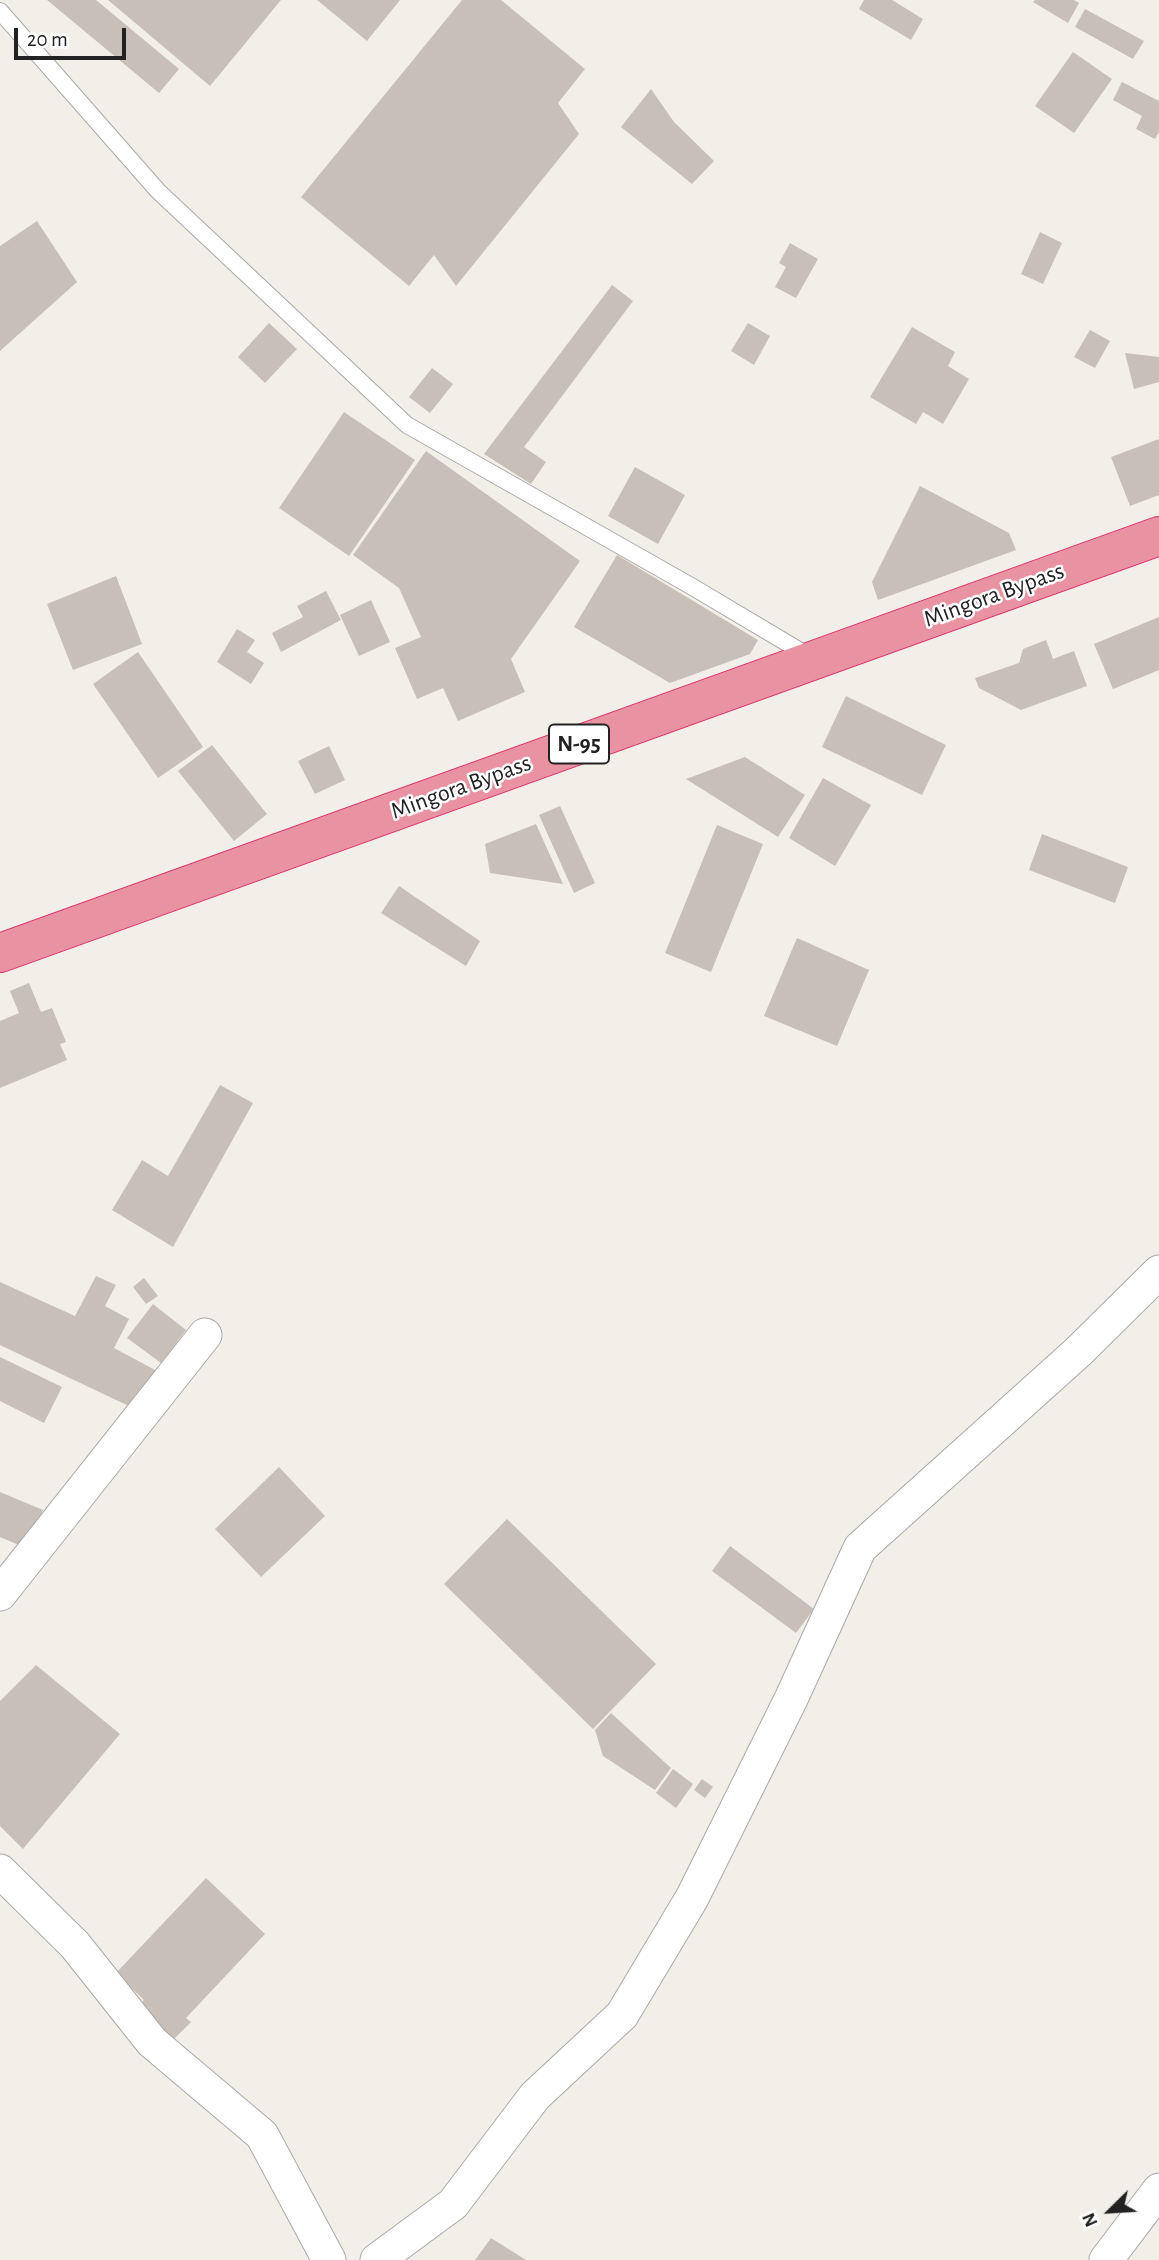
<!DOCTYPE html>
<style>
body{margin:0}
#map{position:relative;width:1159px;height:2260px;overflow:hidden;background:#f2efe9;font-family:"Alegreya Sans",sans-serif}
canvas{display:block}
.north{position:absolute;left:1075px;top:2176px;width:70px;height:70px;-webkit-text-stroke:5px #fff;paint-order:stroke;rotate:246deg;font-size:19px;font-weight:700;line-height:28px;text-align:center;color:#222}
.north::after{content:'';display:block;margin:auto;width:24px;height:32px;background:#222;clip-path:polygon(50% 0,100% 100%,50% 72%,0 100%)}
.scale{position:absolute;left:14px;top:28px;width:112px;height:32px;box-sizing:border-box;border:4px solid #222;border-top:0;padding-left:9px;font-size:21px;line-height:24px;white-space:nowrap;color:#222;-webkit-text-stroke:5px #fff;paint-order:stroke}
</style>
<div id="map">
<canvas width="1159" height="2260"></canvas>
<div class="north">N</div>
<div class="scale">20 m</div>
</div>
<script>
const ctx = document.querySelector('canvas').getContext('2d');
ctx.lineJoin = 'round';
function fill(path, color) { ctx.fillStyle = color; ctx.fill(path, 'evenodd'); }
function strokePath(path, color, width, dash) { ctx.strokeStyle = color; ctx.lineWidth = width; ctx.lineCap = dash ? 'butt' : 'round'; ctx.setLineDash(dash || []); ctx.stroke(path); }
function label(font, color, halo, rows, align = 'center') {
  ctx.font = font + ' "Alegreya Sans",sans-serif'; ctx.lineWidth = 5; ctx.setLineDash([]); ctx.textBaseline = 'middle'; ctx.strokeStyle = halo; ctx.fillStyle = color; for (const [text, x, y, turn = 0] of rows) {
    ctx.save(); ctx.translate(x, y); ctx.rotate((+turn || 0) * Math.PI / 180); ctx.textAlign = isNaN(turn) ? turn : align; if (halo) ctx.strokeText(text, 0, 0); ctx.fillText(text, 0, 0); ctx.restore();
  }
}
const building = new Path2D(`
 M47 0H96L179 69 159 93Z
 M108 0H281L210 86Z
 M317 0H400L367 41Z
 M462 0H501L585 69 558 103 579 134 456 286 434 255 409 286 301 197Z
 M864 0H892L923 19 911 40 859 9Z
 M1035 0H1074L1079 3 1068 23 1033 2Z
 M1085 9 1144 41 1133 59 1075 27Z
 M1073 52 1112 79 1074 133 1035 106Z
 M1122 82 1159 101V132L1155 139 1136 129 1142 116 1113 100Z
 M651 89 674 122 714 161 692 184 621 127Z
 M37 221 77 282 0 351V246Z
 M1040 232 1062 243 1043 284 1021 274Z
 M790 243 818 259 796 298 775 287 786 267 779 263Z
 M612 285 633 301 524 447 546 462 531 484 484 454Z
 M269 323 297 349 265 383 238 357Z
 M748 323 770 336 754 365 731 351Z
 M912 327 955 352 948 366 969 379 943 424 923 412 916 424 870 397Z
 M1090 330 1110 341 1095 368 1074 357Z
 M1125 353 1159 357V382L1134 389Z
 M432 368 453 384 430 413 409 397Z
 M344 412 415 460 349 556 279 508Z
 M1159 439V495L1130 506 1111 457Z
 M426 451 580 561 511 659 525 692 458 721 443 688 417 699 395 648 421 637 399 588 353 555Z
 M635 467 685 495 658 544 608 516Z
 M920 486 1009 533 1016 550 878 600 872 582Z
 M617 555 758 640 750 654 670 683 574 627Z
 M116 576 142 644 73 670 47 604Z
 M326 591 341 620 281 652 272 633 303 617 297 606Z
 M371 600 390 642 359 656 340 615Z
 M1159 617V670L1113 689 1094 644Z
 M237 629 255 640 247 652 264 663 251 684 217 662Z
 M1046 640 1053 659 1074 651 1087 686 1021 710 979 688 975 678 1019 663 1023 649Z
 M138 652 203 747 158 778 93 684Z
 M846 696 946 745 922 795 822 747Z
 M212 745 267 814 234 841 178 771Z
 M329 746 345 780 315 794 298 761Z
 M745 757 805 795 778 837 686 779Z
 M823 778 871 805 835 866 789 838Z
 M560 806 595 883 574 893 539 815Z
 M536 824 563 884 490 873 485 844Z
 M717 825 763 844 711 972 665 953Z
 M1042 834 1128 867 1115 903 1029 870Z
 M399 886 480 941 466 966 381 913Z
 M797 938 869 970 837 1046 764 1016Z
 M29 983 41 1012 52 1008 66 1042 60 1044 67 1060 0 1088V1021L19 1013 10 991Z
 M220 1085 253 1103 173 1247 112 1210 142 1160 168 1176Z
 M96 1276 116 1285 105 1306 129 1319 114 1348 157 1371 133 1408 0 1345V1282L75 1316Z
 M144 1278 158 1296 146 1304 133 1287Z
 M153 1304 186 1330 161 1363 127 1338Z
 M0 1357 62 1387 44 1423 0 1401Z
 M279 1467 325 1516 261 1577 215 1529Z
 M0 1492 43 1510 26 1548 0 1537Z
 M507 1519 656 1664 593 1729 444 1584Z
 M730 1546 814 1609 796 1633 712 1571Z
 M36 1665 120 1734 23 1849 0 1826V1701Z
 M611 1713 671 1768 655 1790 603 1756 595 1730Z
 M673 1769 693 1784 676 1808 656 1793Z
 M702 1779 713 1787 705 1798 694 1790Z
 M206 1878 265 1934 186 2018 191 2022 170 2043 135 2010 144 2000 116 1973Z
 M491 2238 526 2260H475Z`);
const lane = new Path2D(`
 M0 11 158 191 407 425 691 586 812 658`);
const street = new Path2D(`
 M0 1594 205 1335
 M0 1871 75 1945 152 2042 262 2135 329 2260
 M377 2260 453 2204 535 2096 622 2015 692 1898 791 1699 860 1548 1078 1352 1159 1272
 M1106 2260 1159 2190`);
const highway = new Path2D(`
 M0 953 1159 536`);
const shields = [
 [579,744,60]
];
const shieldNames = [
 ["N-95",579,744]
];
const streetNames = [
 ["Mingora Bypass",994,595,-20],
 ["Mingora Bypass",461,787,-20]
];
fill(building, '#c7bfb8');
strokePath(lane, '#a9a9a9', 18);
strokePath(street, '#a9a9a9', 35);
strokePath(highway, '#dc2a67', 40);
strokePath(lane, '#fff', 16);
strokePath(street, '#fff', 33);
strokePath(highway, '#e892a2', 38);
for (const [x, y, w] of shields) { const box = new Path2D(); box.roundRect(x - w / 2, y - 19.5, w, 39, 5); ctx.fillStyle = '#fff'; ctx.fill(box); strokePath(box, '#222', 2); }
label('bold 23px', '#222', null, shieldNames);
label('24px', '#222', '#fff', streetNames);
</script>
